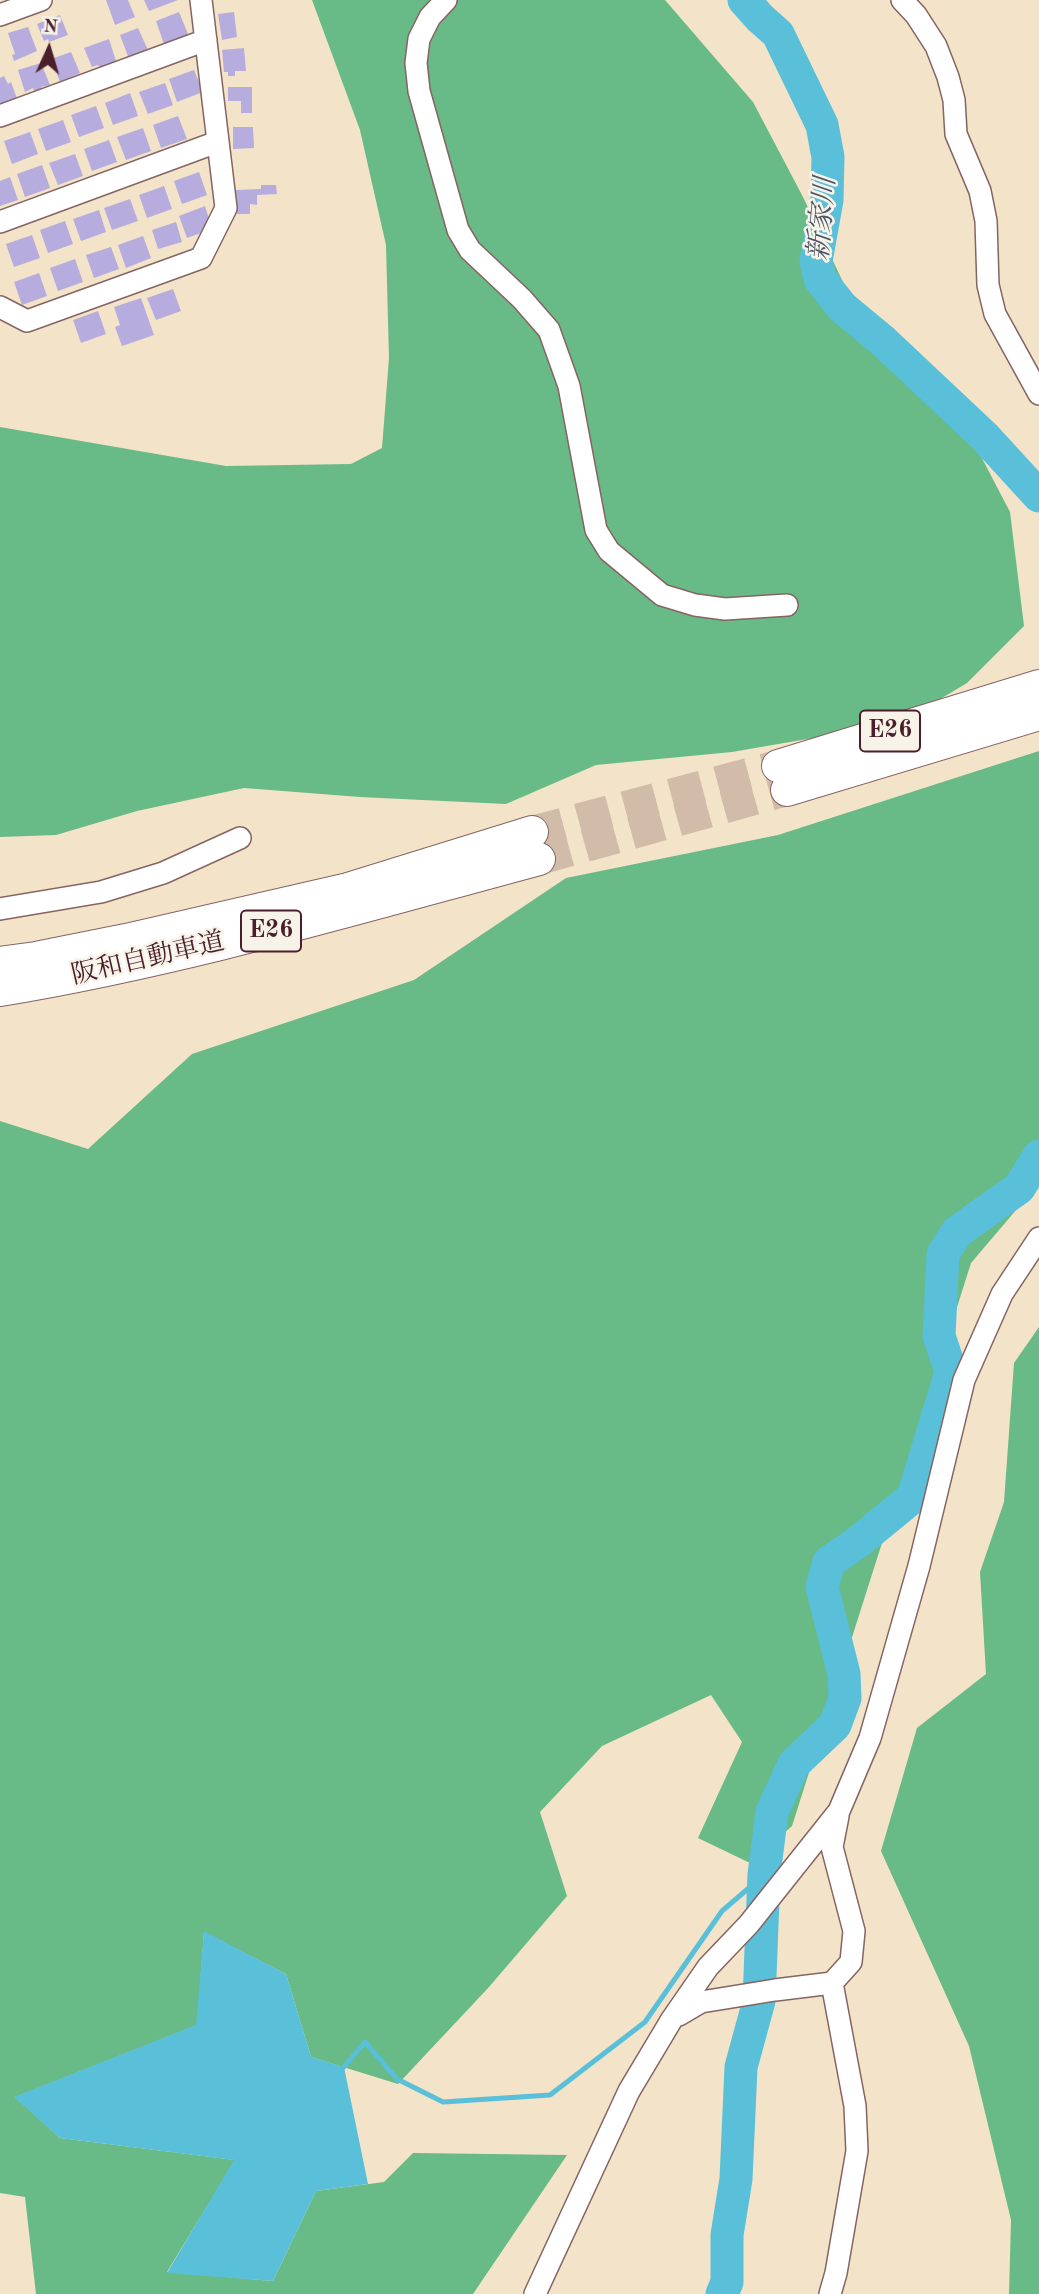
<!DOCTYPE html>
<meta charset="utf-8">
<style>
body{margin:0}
#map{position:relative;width:1039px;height:2294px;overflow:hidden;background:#f2e3c9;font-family:"Old Standard TT",serif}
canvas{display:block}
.north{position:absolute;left:14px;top:14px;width:70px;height:70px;-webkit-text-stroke:5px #f7f3e8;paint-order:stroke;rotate:4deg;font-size:19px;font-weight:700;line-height:28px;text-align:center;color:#4a1f2b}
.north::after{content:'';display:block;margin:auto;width:24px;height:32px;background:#4a1f2b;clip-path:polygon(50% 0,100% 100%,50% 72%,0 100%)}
</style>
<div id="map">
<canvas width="1039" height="2294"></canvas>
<div class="north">N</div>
</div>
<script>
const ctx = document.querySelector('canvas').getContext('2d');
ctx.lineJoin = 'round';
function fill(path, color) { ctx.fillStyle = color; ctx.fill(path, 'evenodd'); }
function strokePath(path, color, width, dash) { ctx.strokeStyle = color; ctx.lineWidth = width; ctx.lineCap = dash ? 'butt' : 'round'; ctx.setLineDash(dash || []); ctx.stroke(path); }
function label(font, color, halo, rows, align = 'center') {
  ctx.font = font + ' "Old Standard TT","Noto Serif JP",serif'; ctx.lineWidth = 5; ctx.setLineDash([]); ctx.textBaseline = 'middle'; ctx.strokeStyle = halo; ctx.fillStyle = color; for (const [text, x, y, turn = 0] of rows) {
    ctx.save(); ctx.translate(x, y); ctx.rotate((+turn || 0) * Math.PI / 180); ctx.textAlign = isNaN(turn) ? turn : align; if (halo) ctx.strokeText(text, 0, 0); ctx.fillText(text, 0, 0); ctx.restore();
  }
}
const forest = new Path2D(`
 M312 0H665L753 102 803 197 865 329 947 391 1010 512 1024 626 967 683 900 723 732 752 596 765 506 804 360 797 244 788 137 811 56 835 0 837V427L226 466 351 464 382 448 389 358 386 245 360 130Z
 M1039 751V1183L971 1263 792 1826 750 1863 698 1838 742 1742 711 1695 602 1746 540 1812 567 1896 489 1987 398 2084 311 2057 286 1974 204 1932 197 2025 15 2097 60 2138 235 2160 167 2272 273 2281 316 2191 384 2182 413 2153 567 2155 473 2294H36L25 2197 0 2193V1121L88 1149 192 1054 414 980 566 878 778 835Z
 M1039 1327V2294H1009L1011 2220 969 2046 881 1851 917 1728 986 1674 980 1572 1004 1502 1014 1363Z`);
const water = new Path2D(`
 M204 1931 286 1974 311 2057 344 2067 368 2184 316 2191 273 2281 167 2273 234 2160 60 2138 14 2097 196 2025Z`);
const stream = new Path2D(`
 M344 2067 365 2042 397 2079 443 2102 550 2095 645 2022 722 1911 764 1875`);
const river = new Path2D(`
 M744 0 760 18 778 34 822 125 828 157 827 200 816 261 820 279 842 307 883 341 984 436 1039 496
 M722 2294 727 2282V2235L736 2179 741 2067 759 2001 764 1875 772 1812 794 1764 835 1725 845 1698 844 1674 822 1587 829 1562 858 1542 913 1497 951 1372 939 1336 943 1254 957 1232 1019 1188 1039 1156`);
const building = new Path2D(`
 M106 0H128L135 17 115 25Z
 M144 0H178L149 11Z
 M179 12 190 39 177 43 175 39 164 44 156 21Z
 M234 12 237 37 222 40 218 14Z
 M60 15 68 35 49 42 48 39 44 41 37 24Z
 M28 27 37 51 14 61 12 55 15 54 8 33Z
 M138 28 148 50 129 59 120 35Z
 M109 39 116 61 100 68 98 65 92 67 84 48Z
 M244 48 246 71H235V76H228V72H224L222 50Z
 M71 52 80 73 60 82 51 59Z
 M41 63 50 85 41 87 43 93 36 95 33 88 25 92 18 70Z
 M194 70 203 92 177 102 169 79Z
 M4 76 8 84 11 82 19 104 0 111V78Z
 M165 83 173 105 148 114 139 92Z
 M228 87H252V113H241V101H228Z
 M130 93 138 116 113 125 105 103Z
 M96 106 104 128 79 137 71 115Z
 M178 116 187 139 161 148 153 125Z
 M63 120 71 142 46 151 38 129Z
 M233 127H253L254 148 233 149Z
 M143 128 151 151 126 160 117 137Z
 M30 132 38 154 12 164 4 141Z
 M109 140 117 162 92 171 84 149Z
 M75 154 83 176 58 185 49 163Z
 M42 165 50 188 25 197 17 174Z
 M199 172 207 195 182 204 174 181Z
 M10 177 18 200 0 206V181Z
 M261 185H276L277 194 257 195V205L250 204V214H237L236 190 261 189Z
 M164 186 172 209 147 218 139 195Z
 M130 199 138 221 112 230 104 208Z
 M205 206 212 229 187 238 179 216Z
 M99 210 106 232 81 241 73 219Z
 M65 221 73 244 48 253 40 230Z
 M176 222 182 242 158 249 152 230Z
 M32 235 40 258 14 267 6 244Z
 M143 236 151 258 126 268 118 245Z
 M111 247 119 269 94 278 86 255Z
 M75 259 83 282 58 291 50 268Z
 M39 273 47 296 22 305 14 282Z
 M173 289 181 311 156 320 147 298Z
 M141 298 154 335 122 346 115 327 120 325 114 307Z
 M98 311 106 334 81 343 73 320Z`);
const highwayTunnel = new Path2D(`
 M532 832 778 766
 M539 859 787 790`);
const minor = new Path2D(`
 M446 0 430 17 419 39 416 63 419 91 458 230 470 250 522 299 549 330 569 386 596 530 609 551 662 595 695 605 725 609 787 605
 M902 0 916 15 936 46 948 77 954 100 956 134 980 191 986 221 988 285 995 314 1039 394
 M0 15 41 0
 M0 116 206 40
 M0 222 217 142
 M0 307 27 321 201 258 226 208 201 0
 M0 909 101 892 163 873 240 838
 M679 2015 701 2002 775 1990 832 1983 851 1962 854 1931 832 1847 838 1816
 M535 2294 629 2091 672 2019 708 1967 749 1924 839 1811 870 1738 919 1566 964 1380 1002 1294 1039 1238
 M830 2294 836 2273 857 2151 855 2106 832 1983`);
const highway = new Path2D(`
 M778 766 1039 686
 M787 790 1039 714
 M0 963 36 958 126 940 348 889 532 832
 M0 990C182 960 360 907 539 859`);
const shields = [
 [890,731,60],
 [271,931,60]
];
const shieldNames = [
 ["E26",890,731],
 ["E26",271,931]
];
const streetNames = [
 ["阪和自動車道",148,959,-13]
];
const waterNames = [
 ["新家川",823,219,-85]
];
fill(forest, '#68ba86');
fill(water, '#5abfd8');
strokePath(stream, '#5abfd8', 5);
strokePath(river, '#5abfd8', 33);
fill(building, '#b6adde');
strokePath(highwayTunnel, '#d0bca9', 32, [32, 16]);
strokePath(minor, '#856462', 24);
strokePath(highway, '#856462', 34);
strokePath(minor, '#fff', 21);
strokePath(highway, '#fff', 32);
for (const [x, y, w] of shields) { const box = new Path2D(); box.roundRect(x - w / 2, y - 20.5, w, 41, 5); ctx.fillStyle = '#f7f3e8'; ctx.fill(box); strokePath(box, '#4a1f2b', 2); }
label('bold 24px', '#4a1f2b', null, shieldNames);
label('26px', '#4a1f2b', '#f7f3e8', streetNames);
label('italic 28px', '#505768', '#f7f3e8', waterNames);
</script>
